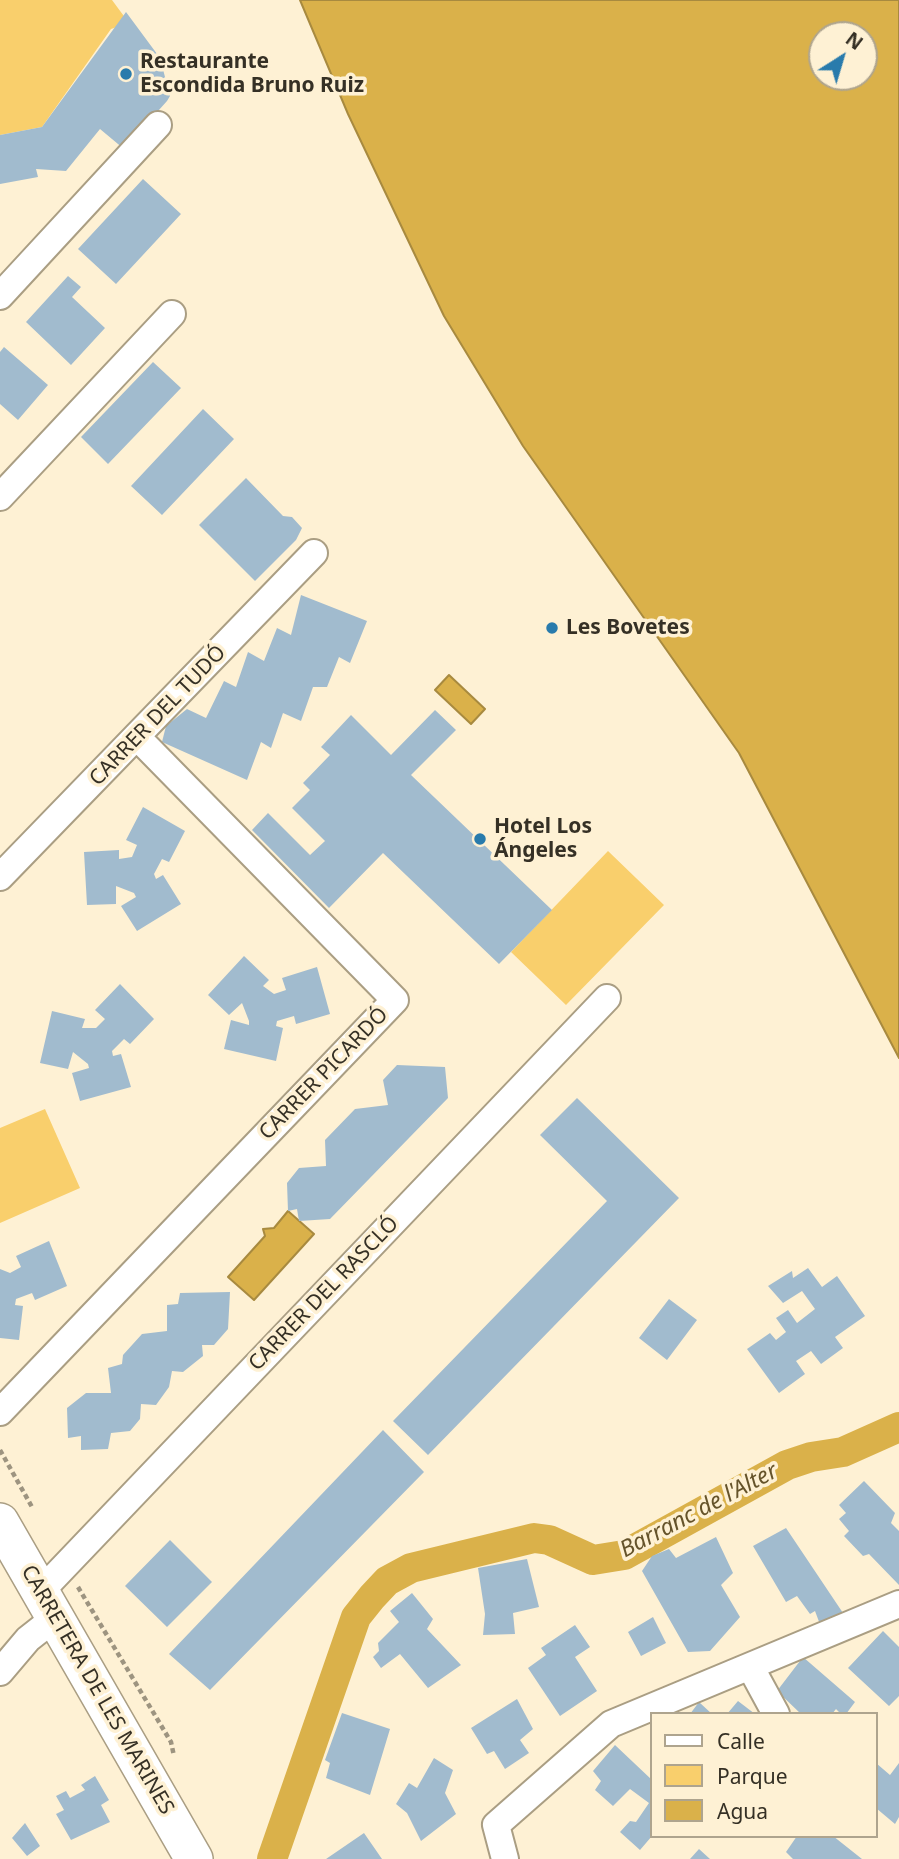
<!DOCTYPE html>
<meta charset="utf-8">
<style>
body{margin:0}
#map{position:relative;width:899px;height:1859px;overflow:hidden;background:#fef1d4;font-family:"Noto Sans",sans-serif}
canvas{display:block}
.legend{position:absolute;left:650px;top:1712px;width:228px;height:126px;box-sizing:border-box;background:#fef1d4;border:2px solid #aea48e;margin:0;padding:9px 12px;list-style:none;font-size:21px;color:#353025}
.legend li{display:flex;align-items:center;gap:14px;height:35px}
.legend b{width:35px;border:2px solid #aea48e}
.north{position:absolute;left:808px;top:21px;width:70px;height:70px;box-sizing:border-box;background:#fef1d4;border:2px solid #aea48e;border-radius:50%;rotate:37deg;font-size:19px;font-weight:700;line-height:28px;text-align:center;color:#353025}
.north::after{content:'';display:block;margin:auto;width:24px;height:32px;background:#297bac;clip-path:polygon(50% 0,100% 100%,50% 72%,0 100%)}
</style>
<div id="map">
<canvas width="899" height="1859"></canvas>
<ul class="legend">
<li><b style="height:9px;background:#fff"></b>Calle</li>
<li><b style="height:19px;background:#f9cf6c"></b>Parque</li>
<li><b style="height:19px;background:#dab14a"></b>Agua</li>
</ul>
<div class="north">N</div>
</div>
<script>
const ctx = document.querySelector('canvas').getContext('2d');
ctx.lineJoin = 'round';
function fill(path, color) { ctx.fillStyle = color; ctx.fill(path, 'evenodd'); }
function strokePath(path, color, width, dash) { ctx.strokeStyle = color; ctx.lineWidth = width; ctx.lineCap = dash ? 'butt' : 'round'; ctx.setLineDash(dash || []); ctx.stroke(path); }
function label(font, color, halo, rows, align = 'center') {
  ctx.font = font + ' "Noto Sans",sans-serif'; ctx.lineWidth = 7; ctx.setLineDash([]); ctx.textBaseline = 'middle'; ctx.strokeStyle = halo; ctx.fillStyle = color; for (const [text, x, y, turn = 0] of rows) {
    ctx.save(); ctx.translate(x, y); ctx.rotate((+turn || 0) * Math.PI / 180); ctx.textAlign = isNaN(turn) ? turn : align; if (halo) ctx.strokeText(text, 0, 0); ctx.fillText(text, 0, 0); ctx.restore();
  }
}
const green = new Path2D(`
 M0 0H112L129 23 111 29 42 127 0 135Z
 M608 851 664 905 566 1005 511 952Z
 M45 1109 80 1188 0 1223V1128Z`);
const water = new Path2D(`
 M300 0H899V1058L739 753 523 446 444 316 348 114ZM822 35H864V77H822Z
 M449 675 485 709 471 724 435 690Z
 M288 1211 314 1234 254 1300 228 1277 265 1236 263 1229 274 1228Z`);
const canal = new Path2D(`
 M272 1859 356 1617 372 1597 387 1581 411 1568 534 1538 549 1540 593 1560 624 1555 787 1465 811 1457 843 1452 899 1427`);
const building = new Path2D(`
 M126 12 160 58 170 96 167 101 124 149 100 129 66 171 36 169 38 177 0 184V135L42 127Z
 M143 179 181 214 116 284 78 249Z
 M68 276 81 287 72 297 105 328 71 365 26 322Z
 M4 347 48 385 18 420 0 404V352Z
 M153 362 181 388 108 464 81 437Z
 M203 409 234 439 162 515 131 486Z
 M246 478 283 516 292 517 302 528 296 540 255 581 199 525Z
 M301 595 367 621 350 663 339 657 327 687H313L301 721 283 713 271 748 261 742 247 780 162 742 166 726 187 709 206 718 224 681 236 687 248 652 264 661 277 628 291 635Z
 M435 710 456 730 411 775 552 910 499 964 383 853 329 908 252 830 268 813 310 855 325 841 292 808 310 790 303 783 330 755 321 747 351 715 391 755Z
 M143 807 185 831 169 862 162 859 154 874 156 879 163 875 181 904 137 931 121 906 136 897 134 893 116 886V904L87 905 84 852 119 850V859L132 857 137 845 126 840Z
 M244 956 269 980 263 986 274 994 286 990 282 978 317 967 330 1014 296 1024 294 1016 277 1021 276 1026 283 1028 276 1061 224 1049 231 1020 249 1025V1021L242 1003 229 1015 208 995Z
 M120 984 154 1019 130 1044 124 1039 112 1051 113 1056 121 1054 131 1087 80 1101 72 1073 89 1068 88 1064 73 1052 68 1069 40 1063 52 1011 85 1019 82 1028H96L105 1019 95 1010Z
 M397 1065 445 1067 448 1098 330 1219 299 1221 297 1209 288 1211 287 1183 299 1168 326 1166 325 1140 355 1109 388 1105 383 1080Z
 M577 1098 679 1198 428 1455 393 1421 607 1201 540 1135Z
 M49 1241 67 1286 35 1300 32 1293 16 1299 15 1305 23 1306 19 1340 0 1338V1269L10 1273 21 1267 16 1256Z
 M808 1268 822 1287 837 1276 865 1316 835 1337 843 1348 821 1364 811 1351 796 1361 805 1374 779 1393 747 1349 770 1333 776 1340 786 1332 776 1318 788 1310 797 1323 815 1309 802 1291 783 1303 768 1286 792 1271 793 1278Z
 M230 1292 228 1329 214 1345H202L203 1356 183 1372 172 1371 169 1387 156 1405 141 1404 140 1419 130 1431 111 1433 108 1449 81 1450V1436L68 1438 67 1408 86 1393H111L108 1368 122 1364 123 1355 142 1334 167 1331V1305L178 1304 180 1293Z
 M669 1299 697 1320 667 1360 639 1338Z
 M383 1430 424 1472 210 1690 169 1654Z
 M864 1481 895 1513 891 1523 899 1531V1585L869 1554 863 1556 844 1536 849 1531 839 1519 846 1513 839 1505Z
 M786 1528 843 1613 821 1627 815 1611 810 1614 797 1596 786 1602 753 1546Z
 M716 1537 733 1573 721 1585 740 1617 710 1651 688 1652 642 1571 652 1556 669 1549 676 1558Z
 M170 1540 212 1582 167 1627 125 1586Z
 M527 1559 539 1607 513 1613 515 1634 483 1635 485 1614 478 1568Z
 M412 1593 433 1619 427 1629 461 1665 428 1688 400 1654 381 1668 373 1657 379 1651 378 1643 399 1622 390 1611Z
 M653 1617 666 1643 641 1656 628 1632Z
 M575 1625 590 1647 575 1657 597 1691 560 1716 528 1668 546 1655 541 1648Z
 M883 1631 899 1647V1696L889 1706 848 1668Z
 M803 1657 855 1702 846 1714H841L836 1709 832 1714H801L777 1691Z
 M517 1699 533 1729 520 1740 529 1753 505 1769 494 1751 487 1754 471 1728Z
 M738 1701 755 1714H727Z
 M699 1702 712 1714H690Z
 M342 1713 390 1729 370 1795 326 1778 330 1763 325 1760Z
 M615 1745 652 1780V1836L640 1850 620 1832 630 1821 636 1822 649 1803 630 1789 613 1806 595 1790 601 1781 593 1771Z
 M434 1758 453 1770 445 1793 456 1814 421 1841 407 1813 396 1804 409 1783 417 1788Z
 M876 1763 890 1775 899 1763V1817L895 1824 876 1808Z
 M95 1776 109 1800 101 1805 110 1822 71 1840 56 1814 64 1810 56 1796 66 1791 70 1798 85 1790 81 1785Z
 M25 1823 40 1846 27 1856 12 1838Z
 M364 1833 382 1859H326Z
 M797 1836H833L862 1859H793L786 1852Z
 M699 1849 710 1859H690Z`);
const path = new Path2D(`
 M0 1450 32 1507
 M78 1587 171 1742 174 1756`);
const minor = new Path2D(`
 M0 296 158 125
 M0 497 172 314
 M0 877 314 553
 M0 1412 395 1000 138 738
 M41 1591 607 998
 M751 1668 776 1714
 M0 1672 28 1639 56 1617
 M505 1859 496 1825 611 1724 899 1604`);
const secondary = new Path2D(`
 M0 1522 194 1859`);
const markers = [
 [126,74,7,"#297bac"],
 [552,628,7,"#297bac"],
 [480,839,7,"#297bac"]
];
const poiNames = [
 ["Restaurante",140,62],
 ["Escondida Bruno Ruiz",140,86],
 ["Les Bovetes",566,628],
 ["Hotel Los",494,827],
 ["Ángeles",494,851]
];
const streetNames = [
 ["CARRER DEL TUDÓ",158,716,-46],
 ["CARRER PICARDÓ",324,1074,-46],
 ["CARRER DEL RASCLÓ",324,1294,-46],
 ["CARRETERA DE LES MARINES",97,1690,60]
];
const waterNames = [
 ["Barranc de l'Alter",699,1511,-28]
];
fill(green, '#f9cf6c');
fill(water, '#dab14a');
strokePath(water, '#a88a3f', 2);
strokePath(canal, '#dab14a', 30);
fill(building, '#a1bbce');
strokePath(minor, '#aa9e83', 30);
strokePath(secondary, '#aa9e83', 40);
strokePath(path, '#9d9480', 4.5, [5, 3.5]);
strokePath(minor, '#fff', 26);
strokePath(secondary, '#fff', 37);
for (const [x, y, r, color] of markers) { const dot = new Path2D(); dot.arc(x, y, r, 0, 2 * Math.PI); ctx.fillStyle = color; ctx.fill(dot); strokePath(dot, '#fef1d4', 2.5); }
label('bold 21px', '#353025', '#fef1d4', poiNames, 'left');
label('21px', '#353025', '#fef1d4', streetNames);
label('italic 23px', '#65532a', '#fef1d4', waterNames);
</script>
